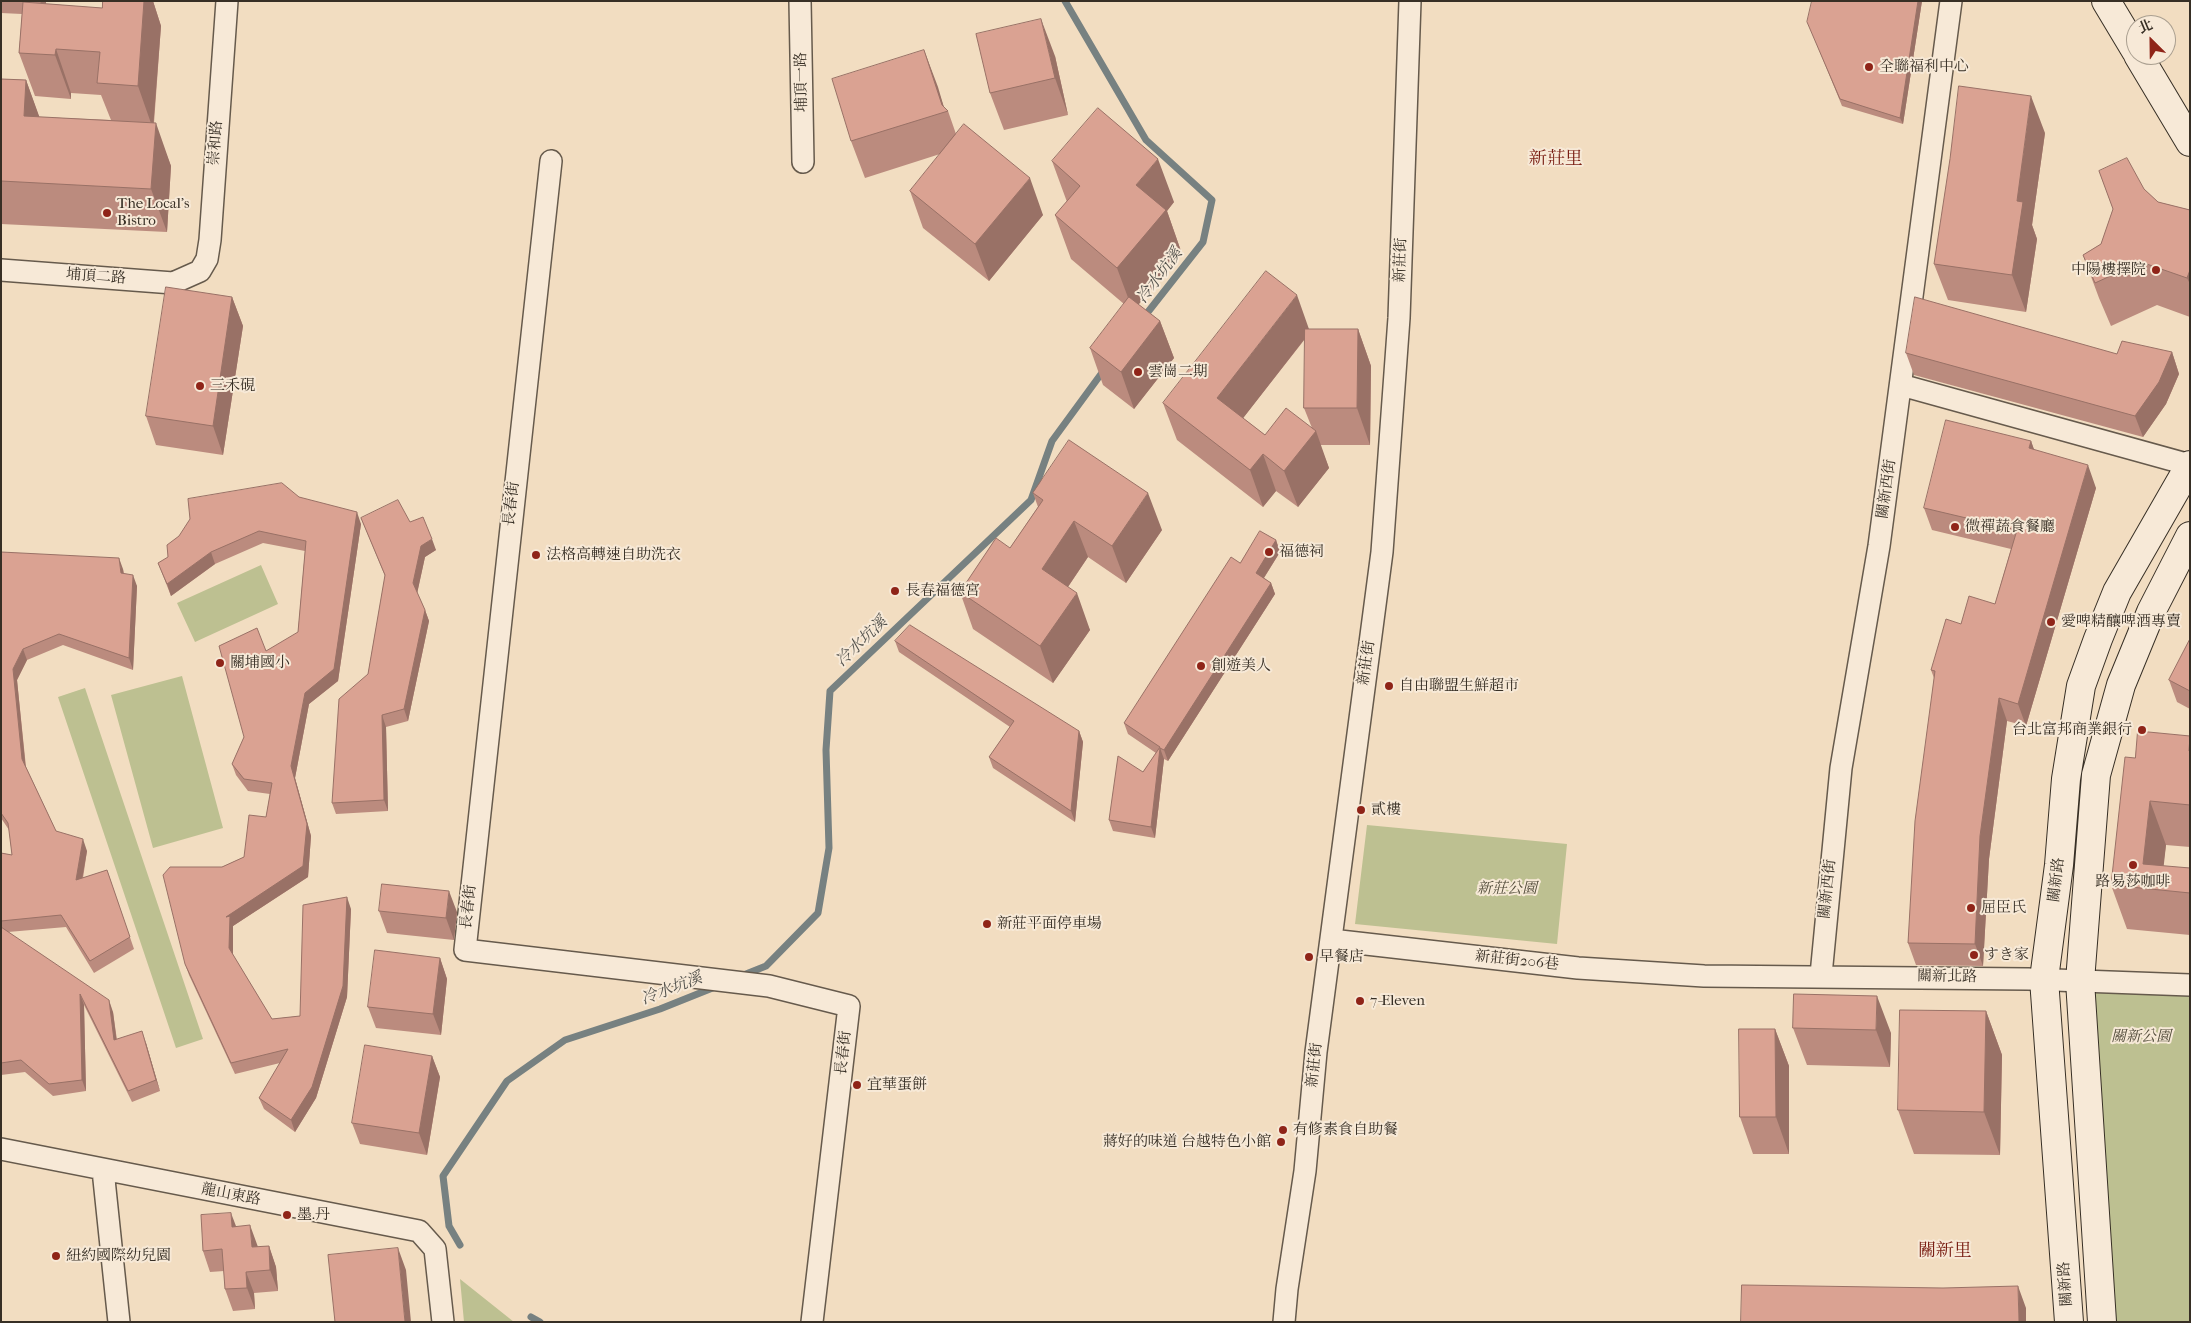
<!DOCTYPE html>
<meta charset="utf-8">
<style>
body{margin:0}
#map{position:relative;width:2191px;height:1323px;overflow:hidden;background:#f2ddc1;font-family:"IM FELL French Canon","Noto Serif TC",serif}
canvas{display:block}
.frame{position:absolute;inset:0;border:2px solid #372f25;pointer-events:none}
.north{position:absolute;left:2126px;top:15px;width:50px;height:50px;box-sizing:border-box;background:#f7e9d7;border:1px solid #aa9f90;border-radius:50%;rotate:337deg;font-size:14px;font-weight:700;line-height:20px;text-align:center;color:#372f25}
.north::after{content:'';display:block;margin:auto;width:18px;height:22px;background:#8f2418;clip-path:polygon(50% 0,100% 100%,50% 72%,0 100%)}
</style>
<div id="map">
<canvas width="2191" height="1323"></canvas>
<div class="frame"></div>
<div class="north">北</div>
</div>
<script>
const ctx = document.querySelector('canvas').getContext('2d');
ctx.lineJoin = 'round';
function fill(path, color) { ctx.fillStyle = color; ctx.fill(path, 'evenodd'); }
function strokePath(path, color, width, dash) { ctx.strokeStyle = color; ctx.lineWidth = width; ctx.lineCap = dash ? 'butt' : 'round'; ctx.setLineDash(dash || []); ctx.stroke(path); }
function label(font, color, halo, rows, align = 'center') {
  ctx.font = font + ' "IM FELL French Canon","Noto Serif TC","Noto Serif JP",serif'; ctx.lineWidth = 4; ctx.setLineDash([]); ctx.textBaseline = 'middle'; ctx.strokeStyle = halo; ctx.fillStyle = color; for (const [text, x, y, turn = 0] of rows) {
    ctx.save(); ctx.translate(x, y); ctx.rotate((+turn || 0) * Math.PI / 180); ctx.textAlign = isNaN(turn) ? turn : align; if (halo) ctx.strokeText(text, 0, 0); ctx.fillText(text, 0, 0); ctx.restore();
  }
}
const green = new Path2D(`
 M261 565 278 604 195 642 177 603Z
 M182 676 223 828 153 848 111 695Z
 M85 688 203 1039 176 1048 58 697Z
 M1367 825 1567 844 1557 944 1355 924Z
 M2190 986V1322H2112L2088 989Z
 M460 1279 514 1322H464Z`);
const stream = new Path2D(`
 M1065 1 1146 140 1212 200 1203 242 1144 317
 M741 976 766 966 818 913 829 848 826 750 830 691 1031 500 1052 441 1104 370
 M460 1245 449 1226 443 1176 507 1081 565 1040 660 1009 715 987
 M531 1317 540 1322`);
const street = new Path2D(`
 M800 1 803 162
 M551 161 465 950 769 986 849 1006 812 1322
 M1 270 173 283 200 271 207 259 210 240 227 1
 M1901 385 2190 465
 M1331 940 1578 968 1704 976 2028 979 2190 985
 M1821 975 1841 768 1879 546 1951 1
 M1 1149 419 1231 435 1249 443 1322
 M103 1170 119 1322
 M1284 1322 1287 1289 1305 1171 1316 1052 1382 552 1399 318 1410 1`);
const secondary = new Path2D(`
 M2106 1 2136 51
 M2138 55 2190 142
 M2069 1322 2044 979 2059 865 2066 779 2081 686 2098 639 2117 592 2190 465
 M2102 1322 2080 981 2096 775 2121 685 2151 612 2190 536`);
const wall = new Path2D(`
 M1 1H46V4L102 8 103 1H153L161 26 154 123 171 166 167 232 1 224V79L26 80 39 117 111 120 101 95 71 93V99L35 96 19 53 22 14 1 13Z
 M1922 1 1903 124 1842 106 1810 28Z
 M924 50 944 107 948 111 956 134 1043 215 989 281 923 228 910 191 940 154 865 178 851 141Z
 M1055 56 1068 115 1004 130 990 93Z
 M2045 133 2032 225 2037 239 2026 312 1948 300 1934 264Z
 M1052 161 1174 202 1167 211 1182 254 1138 304 1160 321 1174 358 1134 409 1103 385 1090 348 1124 304 1071 259 1055 215 1067 202Z
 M2099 171 2144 189 2158 202 2190 210V317L2157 305 2111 326 2099 298 2083 255 2101 244 2113 209Z
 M232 297 243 326 223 455 156 445 146 416Z
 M1309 329H1358L1371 366 1370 445H1320L1329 468 1298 507 1276 491 1263 507 1177 440 1163 403ZM1305 339 1304 408 1312 428 1265 435 1243 418Z
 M2172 352 2179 374 2166 404 2143 437 1914 375 1906 353 2117 354Z
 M2031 441 2034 450 2096 488 2026 726 2007 721 1989 859 1983 966 1916 965 1908 943 1934 678 1931 670 1961 624 1995 604 2011 549 1932 530 1924 508Z
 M1033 493 1162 530 1126 583 1088 557 1068 587 1090 630 1053 683 973 629 960 592 1010 548 1038 507Z
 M299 497 361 524 338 681 309 704 295 778 311 836 308 877 233 926V955L272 1019 300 1016 351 909 347 997 316 1098 295 1132 264 1109 259 1098 280 1063 235 1074 189 975 185 964 222 867 244 857 266 817 270 794 248 791 236 775 232 764 244 737 298 632 305 551 263 543 215 564 171 596 158 563Z
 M361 518 410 522 436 550 425 557 417 593 425 610 429 621 408 721 386 727 388 811 336 814 332 803 368 674 385 576Z
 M1276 540 1280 552 1264 578 1271 583 1275 594 1168 761 1164 759 1155 838 1113 831 1109 820 1143 772 1156 753 1128 734 1124 723 1240 563Z
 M1 552 123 569 124 574 137 586 133 670 63 645 27 660 17 680 26 767 56 831 87 851 83 878 107 870 134 949 94 973 66 927 8 932 113 1012 117 1040 146 1043 160 1091 132 1102 84 1005 86 1091 53 1096 25 1072 1 1075V853L12 855 9 830 1 818Z
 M2190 639V709L2177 702 2169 680Z
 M895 641 1079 731 1083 742 1075 822 993 768 989 757 1010 727 899 652Z
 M2190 736V847L2166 845 2163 866 2190 868V935L2127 929 2111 885 2135 758Z
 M379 911 457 912 454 940 387 933Z
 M440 958 447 979 441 1035 376 1028 368 1007Z
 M1794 994 1891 1033 1890 1067 1807 1065 1793 1028Z
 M1986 1011 2002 1055 2000 1155 1914 1154 1898 1110Z
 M1775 1029 1789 1066V1154H1753L1740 1117Z
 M432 1056 440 1077 427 1155 360 1144 352 1123Z
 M236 1226 258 1247 269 1246 276 1267 278 1291 254 1293 255 1309 233 1311 225 1289 224 1271 210 1272 203 1251Z`);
const shadedWall = new Path2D(`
 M40 1H46V16Z
 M144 1H153L161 26 153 129 138 86Z
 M1918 1H1922L1903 124 1900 118Z
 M1041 19 1055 56 1068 115 1055 78Z
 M56 49 71 93V99L55 55Z
 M924 50 938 87 945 111 944 112Z
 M26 80 42 124 24 116Z
 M2031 96 2045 133 2032 225 2037 239 2026 312 2012 275 2017 201Z
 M156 123 171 166 167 232 151 189Z
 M1158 159 1174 202 1167 211 1182 254 1133 311 1117 268 1136 185Z
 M1030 178 1043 215 989 281 975 244Z
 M2190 270V284L2187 278Z
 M1297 295 1310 332 1230 435 1217 398Z
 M232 297 243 326 223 455 213 426Z
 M1160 321 1174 358 1134 409 1121 372Z
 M1358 329 1371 366 1370 445 1357 408Z
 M2172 352 2179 374 2166 404 2143 437 2135 416Z
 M1316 431 1329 468 1298 507 1284 471Z
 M2031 441 2039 463 2029 448Z
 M1263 454 1276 491 1263 507 1250 470Z
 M2088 465 2096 488 2026 726 2018 704Z
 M1148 493 1162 530 1126 583 1112 546Z
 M357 512 361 524 338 681 309 704 295 778 311 836 308 877 233 926V960L229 948 226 917 291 766 305 693Z
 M1074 521 1088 557 1055 606 1042 569Z
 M432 539 436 550 425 557 417 594 413 583 421 546Z
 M1276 540 1280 552 1260 584 1256 573Z
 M211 552 215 564 171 596 167 584Z
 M119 558 123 569 125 585 121 573Z
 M133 575 137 586 133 670 129 658Z
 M1271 583 1275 594 1168 761 1164 750Z
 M1077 593 1090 630 1053 683 1040 646Z
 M425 610 429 621 408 721 404 709Z
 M23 649 27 660 17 680 26 771 22 759 13 669Z
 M1999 698 2007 721 1989 859 1983 966 1975 944 1980 836Z
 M382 715 386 727 388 811 384 800Z
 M1079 731 1083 742 1075 822 1071 811Z
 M1160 748 1164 759 1155 838 1151 827Z
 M2150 801 2166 845 2161 890 2143 864Z
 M83 839 87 851 80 891 76 880Z
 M449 891 457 912 454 940 446 918Z
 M347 897 351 909 347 997 316 1098 295 1132 291 1120Z
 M440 958 447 979 441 1035 433 1014Z
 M80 994 84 1005 86 1091 82 1080Z
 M1877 996 1891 1033 1890 1067 1876 1030Z
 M109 1000 113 1012 118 1052 114 1040Z
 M1986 1011 2002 1055 2000 1155 1984 1112Z
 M1775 1029 1789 1066V1154L1776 1117Z
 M142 1031 146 1043 160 1091 156 1080Z
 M432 1056 440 1077 427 1155 419 1133Z
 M231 1213 239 1234 232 1227Z
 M250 1225 258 1247H252Z
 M269 1246 276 1267 278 1291 270 1270Z
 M398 1248 406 1270 411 1322H405Z
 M246 1272 254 1293 255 1309 247 1288Z
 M2018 1286 2026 1308V1322H2019Z`);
const building = new Path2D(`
 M103 1H144L138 86 97 83 100 52 56 49 55 55 19 53 23 2 102 8Z
 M1812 1H1918L1900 118 1840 99 1807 22Z
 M1041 19 1055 78 990 93 976 34Z
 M924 50 942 105 948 111 851 141 832 79Z
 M1 79 26 80 24 116 156 123 151 189 1 181Z
 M1959 86 2031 96 2017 201 2023 202 2012 275 1934 264 1950 159Z
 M1098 108 1158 159 1136 185 1166 210 1117 268 1055 215 1080 186 1052 161Z
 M964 124 1030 178 975 244 910 191Z
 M2127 158 2144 189 2158 202 2190 210V270L2187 278 2141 262 2095 283 2083 255 2101 244 2113 209 2099 171Z
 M1266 271 1297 295 1217 398 1265 435 1286 408 1316 431 1284 471 1263 454 1250 470 1163 403Z
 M166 287 232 297 213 426 146 416Z
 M1129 297 1160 321 1121 372 1090 348Z
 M1915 297 2117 354 2122 341 2172 352 2159 382 2135 416 1906 353Z
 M1305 329H1358L1357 408H1304Z
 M1946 420 2031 441 2029 448 2088 465 2018 704 1999 698 1980 836 1975 944 1908 943 1915 821 1935 671 1931 670 1946 619 1961 624 1969 596 1995 604 2017 530 1924 508Z
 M1069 440 1148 493 1112 546 1074 521 1042 569 1077 593 1040 646 960 592 996 538 1010 548 1043 500 1033 493Z
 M282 483 299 497 357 512 334 669 305 693 291 766 307 824 303 866 226 917 230 916 229 948 272 1019 300 1016 303 905 347 897 343 986 312 1087 291 1120 259 1098 288 1049 231 1063 185 964 163 875 170 867H222L244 857 249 815 266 817 272 783 244 779 232 764 244 737 219 646 257 628 266 651 298 632 306 541 259 531 211 552 167 584 158 563 168 557 167 545 179 536 190 519 188 499Z
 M398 500 410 522 423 517 432 539 421 546 413 583 425 610 404 709 382 715 384 800 332 803 339 699 368 674 385 575 361 518Z
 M1260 531 1276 540 1256 573 1271 583 1164 750 1160 748 1151 827 1109 820 1118 756 1143 772 1160 747 1124 723 1231 557 1240 563Z
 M1 552 119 558 121 573 133 575 129 658 59 634 23 649 13 669 22 759 56 831 83 839 76 880 107 870 130 937 90 961 61 915 1 921V853L12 855 8 823 1 813Z
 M910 625 1079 731 1071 811 989 757 1014 721 895 641Z
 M2190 639V691L2169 680Z
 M2138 731 2190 736 2189 751H2190V805L2150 801 2143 864 2190 868V893L2111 885 2125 757 2135 758Z
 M382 884 449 891 446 918 379 911Z
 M1 927 109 1000 114 1040 142 1031 156 1080 128 1091 80 994 82 1080 49 1084 21 1060 1 1063Z
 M375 950 440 958 433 1014 368 1007Z
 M1794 994 1877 996 1876 1030 1793 1028Z
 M1900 1010 1986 1011 1984 1112 1898 1110Z
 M1739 1029H1775L1776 1117H1740Z
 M365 1045 432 1056 419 1133 352 1123Z
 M231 1213 232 1227 250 1225 252 1247 269 1246 270 1270 246 1272 247 1288 225 1289 222 1249 203 1251 201 1215Z
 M398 1248 405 1322H335L328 1255Z
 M1742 1285 1943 1288 2018 1286 2019 1322H1741Z`);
const markers = [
 [1869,67,5,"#8f2418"],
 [107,213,5,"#8f2418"],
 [2156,270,5,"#8f2418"],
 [1138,372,5,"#8f2418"],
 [200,386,5,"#8f2418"],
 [1955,527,5,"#8f2418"],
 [1269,552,5,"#8f2418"],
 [536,555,5,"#8f2418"],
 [895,591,5,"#8f2418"],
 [2051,622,5,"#8f2418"],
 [220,663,5,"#8f2418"],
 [1201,666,5,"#8f2418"],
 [1389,686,5,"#8f2418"],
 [2142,730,5,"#8f2418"],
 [1361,810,5,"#8f2418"],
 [2133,865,5,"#8f2418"],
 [1971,908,5,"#8f2418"],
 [987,924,5,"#8f2418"],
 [1974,955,5,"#8f2418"],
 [1309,957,5,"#8f2418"],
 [1360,1001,5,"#8f2418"],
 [857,1085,5,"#8f2418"],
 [1283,1130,5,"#8f2418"],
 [1281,1142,5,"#8f2418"],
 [287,1215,5,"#8f2418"],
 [56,1256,5,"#8f2418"]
];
const poiNames = [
 ["全聯福利中心",1879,67],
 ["The Local's",117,204],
 ["Bistro",117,221],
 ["中陽樓擇院",2146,270,"right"],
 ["雲崗二期",1148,372],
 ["三禾硯",210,386],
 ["微禪蔬食餐廳",1965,527],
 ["福德祠",1279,552],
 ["法格高轉速自助洗衣",546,555],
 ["長春福德宮",905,591],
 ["愛啤精釀啤酒專賣",2061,622],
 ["關埔國小",230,663],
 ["創遊美人",1211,666],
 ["自由聯盟生鮮超市",1399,686],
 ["台北富邦商業銀行",2132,730,"right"],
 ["貳樓",1371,810],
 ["路易莎咖啡",2133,882,"center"],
 ["屈臣氏",1981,908],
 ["新莊平面停車場",997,924],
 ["すき家",1984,955],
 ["早餐店",1319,957],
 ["7-Eleven",1370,1001],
 ["宜華蛋餅",867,1085],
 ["有修素食自助餐",1293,1130],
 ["蔣好的味道 台越特色小館",1271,1142,"right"],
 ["墨.丹",297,1215],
 ["紐約國際幼兒園",66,1256]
];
const streetNames = [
 ["埔頂一路",802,82,-91],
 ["崇和路",216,143,-86],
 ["新莊街",1401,260,-88],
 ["埔頂二路",96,277,4],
 ["關新西街",1887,489,-82],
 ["長春街",512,504,-83],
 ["新莊街",1367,663,-82],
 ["關新路",2057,880,-83],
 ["關新西街",1828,889,-84],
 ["長春街",469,907,-84],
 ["新莊街206巷",1517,961,6],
 ["關新北路",1947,977,1],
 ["長春街",844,1053,-84],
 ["新莊街",1315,1065,-84],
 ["龍山東路",231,1195,11],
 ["關新路",2066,1284,-94]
];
const parkNames = [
 ["新莊公園",1507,889],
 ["關新公園",2141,1037]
];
const waterNames = [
 ["冷水坑溪",1160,276,-53],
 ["冷水坑溪",862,642,-44],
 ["冷水坑溪",672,989,-21]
];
const quarterNames = [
 ["新莊里",1556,160],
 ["關新里",1945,1252]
];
fill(green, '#bdc091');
strokePath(stream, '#778181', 7);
strokePath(street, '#665a4c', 24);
strokePath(secondary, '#372f25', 30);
strokePath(street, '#f7e9d7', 21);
strokePath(secondary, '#f7e9d7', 28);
fill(wall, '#bb8b7e');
fill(shadedWall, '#997166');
fill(building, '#daa292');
strokePath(building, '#997166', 1);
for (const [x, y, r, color] of markers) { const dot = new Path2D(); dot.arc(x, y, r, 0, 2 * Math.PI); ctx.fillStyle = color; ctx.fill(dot); strokePath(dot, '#f7e9d7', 2); }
label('15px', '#372f25', '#f7e9d7', poiNames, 'left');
label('15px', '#372f25', '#f7e9d7', streetNames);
label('italic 15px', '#524c3b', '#f7e9d7', parkNames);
label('italic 16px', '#52514c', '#f7e9d7', waterNames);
label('18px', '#7a1f14', '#f7e9d7', quarterNames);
</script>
